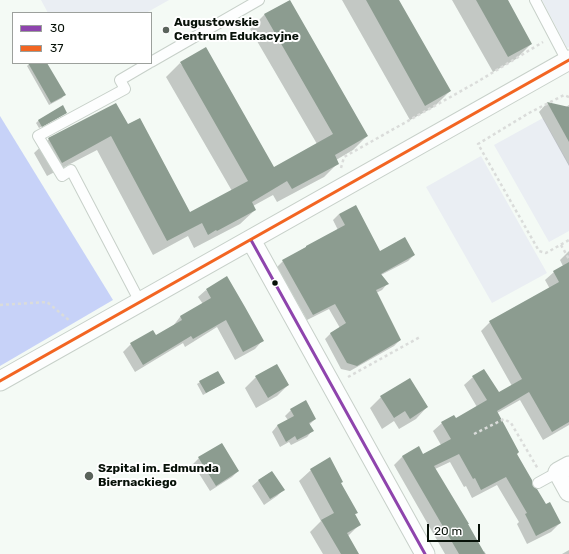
<!DOCTYPE html>
<style>
body{margin:0}
#map{position:relative;width:569px;height:554px;overflow:hidden;background:#f4faf5;font-family:Rubik,sans-serif}
canvas{display:block}
.legend{position:absolute;left:12px;top:12px;width:140px;height:52px;box-sizing:border-box;background:#fff;border:1px solid #9ca09c;margin:0;padding:5px 7px;list-style:none;font-size:12px;color:#071108}
.legend li{display:flex;align-items:center;gap:8px;height:20px}
.legend b{width:20px;border:1px solid #9ca09c}
.scale{position:absolute;left:427px;top:524px;width:53px;height:18px;box-sizing:border-box;border:2px solid #071108;border-top:0;padding-left:5px;font-size:12px;line-height:14px;white-space:nowrap;color:#071108;-webkit-text-stroke:3px #fff;paint-order:stroke}
</style>
<div id="map">
<canvas width="569" height="554"></canvas>
<ul class="legend">
<li><b style="height:5px;background:#8e44ad"></b>30</li>
<li><b style="height:5px;background:#f26522"></b>37</li>
</ul>
<div class="scale">20 m</div>
</div>
<script>
const ctx = document.querySelector('canvas').getContext('2d');
ctx.lineJoin = 'round';
function fill(path, color) { ctx.fillStyle = color; ctx.fill(path, 'evenodd'); }
function strokePath(path, color, width, dash) { ctx.strokeStyle = color; ctx.lineWidth = width; ctx.lineCap = dash ? 'butt' : 'round'; ctx.setLineDash(dash || []); ctx.stroke(path); }
function label(font, color, halo, rows, align = 'center') {
  ctx.font = font + ' Rubik,sans-serif'; ctx.lineWidth = 4; ctx.setLineDash([]); ctx.textBaseline = 'middle'; ctx.strokeStyle = halo; ctx.fillStyle = color; for (const [text, x, y, turn = 0] of rows) {
    ctx.save(); ctx.translate(x, y); ctx.rotate((+turn || 0) * Math.PI / 180); ctx.textAlign = isNaN(turn) ? turn : align; if (halo) ctx.strokeText(text, 0, 0); ctx.fillText(text, 0, 0); ctx.restore();
  }
}
const green = new Path2D(`
 M41 0H169L146 13H48Z
 M542 0H569V47L567 48Z
 M543 118 569 164V231L549 242 494 145Z
 M481 156 547 273 492 303 426 187Z`);
const forest = new Path2D(`
 M0 116 113 300 0 366Z`);
const shadow = new Path2D(`
 M342 0H398L450 91 434 107 410 120Z
 M452 0H506L531 44 516 59 493 72Z
 M289 1 367 136 353 150 336 160 338 163 324 177 277 202 273 195 253 206 255 210 240 224 194 248 188 236 153 255 97 150 47 176 34 153 49 139 127 125 190 214 232 191 166 77 180 63 274 168 317 144 250 29 264 15Z
 M30 63H46L64 95 62 98 49 105 27 66Z
 M547 103 566 107 569 105V166L539 112Z
 M66 113 39 128 36 123 39 120Z
 M339 214 380 252 414 255 408 261 381 275 387 284 382 290 376 293 400 340 394 346 350 371 341 369 325 339 331 333 340 328 329 309 307 320 277 267 283 261 306 247 338 230 333 220Z
 M569 251V425L543 440 520 400 497 413 532 487 560 523 551 532 527 544 517 524 519 522 497 485 472 498 466 486 464 487 450 462 435 469 483 552 484 551 486 554H445L394 465 403 456 422 455 441 445 433 431 442 423 455 420 477 407 464 385 473 377 498 394 512 386 481 331 490 322 550 289 545 280 554 272 563 266 560 260Z
 M206 290 262 341 255 349 235 360 217 327 185 347 183 343 135 372 123 352 131 344 152 331 156 336 173 326 180 317 203 304 198 297Z
 M256 377 288 385 277 396 256 408 245 388Z
 M200 382 224 383 203 395 197 384Z
 M381 397 427 407 416 419 399 429 394 421 382 429 370 408Z
 M291 410 315 419 309 425 312 431 307 437 291 445 289 442 280 447 272 432 277 426 288 420 285 416Z
 M199 458 238 471 232 477 210 491 193 464Z
 M311 470 340 484 357 513 354 515 359 525 348 536 358 554H323L310 532 321 521 299 481Z
 M271 472 283 490 277 496 264 505 252 486 258 481Z
 M569 550V554H562Z`);
const building = new Path2D(`
 M290 0 368 136 335 155 339 164 292 189 287 181 252 202 256 210 217 231 216 230 208 235 202 223 167 241 111 136 62 163 48 138 116 103 128 124 140 118 190 212 248 181 180 62 206 47 274 167 333 134 264 14Z
 M366 0H399L451 91 425 106Z
 M476 0H508L532 44 508 57Z
 M28 63H47L66 95 51 103Z
 M547 102 569 107V142Z
 M63 105 67 113 42 127 38 120Z
 M356 205 380 251 405 237 415 255 381 274 389 284 376 290 401 340 357 366 347 363 330 333 346 323 335 304 313 315 282 260 306 247V246L345 225 339 214Z
 M569 262V422L552 432 529 392 497 411 519 452 517 454 532 480 533 486 537 489 546 504 550 502 561 523 536 536 525 514 527 513 506 477 481 490 475 478 473 479 459 454 434 466 469 524H468L485 554H459L402 456 419 446 423 454 451 439 441 422 454 415 456 418 487 400 472 376 484 369 499 392 522 379 489 321 559 282 553 271Z
 M227 276 245 307 264 341 243 352 226 320 193 339 191 336 143 365 130 343 153 330 156 335 182 320 180 316 211 298 206 289Z
 M277 364 289 385 268 398 255 376Z
 M218 371 225 383 206 393 199 381Z
 M410 378 428 407 410 419 405 411 394 418 380 396Z
 M306 400 316 419 309 423 314 431 297 440 295 436 286 442 277 425 294 416 290 409Z
 M222 443 239 471 216 486 198 457Z
 M330 457 343 482 341 483 358 513 355 514 361 525 347 533 359 554H341L321 520 334 513 310 469Z
 M272 471 285 490 270 499 258 480Z`);
const path = new Path2D(`
 M569 97 564 95 529 113 478 144 539 251 546 253 569 240
 M341 168 344 157 477 82 543 42
 M561 245 569 259
 M0 305 47 302 70 321
 M348 377 420 337
 M474 434 504 419 511 423 538 469`);
const lane = new Path2D(`
 M535 0 567 61
 M151 62 259 0
 M140 302 71 170 62 176 38 136 125 89 120 80 149 63
 M538 483 558 472`);
const street = new Path2D(`
 M251 240 425 554
 M0 381 569 60
 M569 466 558 472 569 492`);
const bus1 = new Path2D(`
 M251 240 425 554`);
const bus2 = new Path2D(`
 M0 381 569 60`);
const markers = [
 [166,30,4,"#5a635b"],
 [275,283,3.5,"#071108"],
 [89,476,5,"#5a635b"]
];
const poiNames = [
 ["Augustowskie",174,23],
 ["Centrum Edukacyjne",174,37],
 ["Szpital im. Edmunda",98,469],
 ["Biernackiego",98,483]
];
fill(green, '#eaeef3');
fill(forest, '#c7d2f8');
fill(shadow, '#0003');
fill(building, '#8c9c90');
strokePath(lane, '#c7d0c9', 12);
strokePath(street, '#c7d0c9', 21);
strokePath(path, '#dadcda', 2.5, [3, 3]);
strokePath(lane, '#fdfefe', 10);
strokePath(street, '#fdfefe', 19);
strokePath(bus1, '#8e44ad', 3);
strokePath(bus2, '#f26522', 3);
for (const [x, y, r, color] of markers) { const dot = new Path2D(); dot.arc(x, y, r, 0, 2 * Math.PI); ctx.fillStyle = color; ctx.fill(dot); strokePath(dot, '#fff', 1.5); }
label('bold 12px', '#071108', '#fff', poiNames, 'left');
</script>
